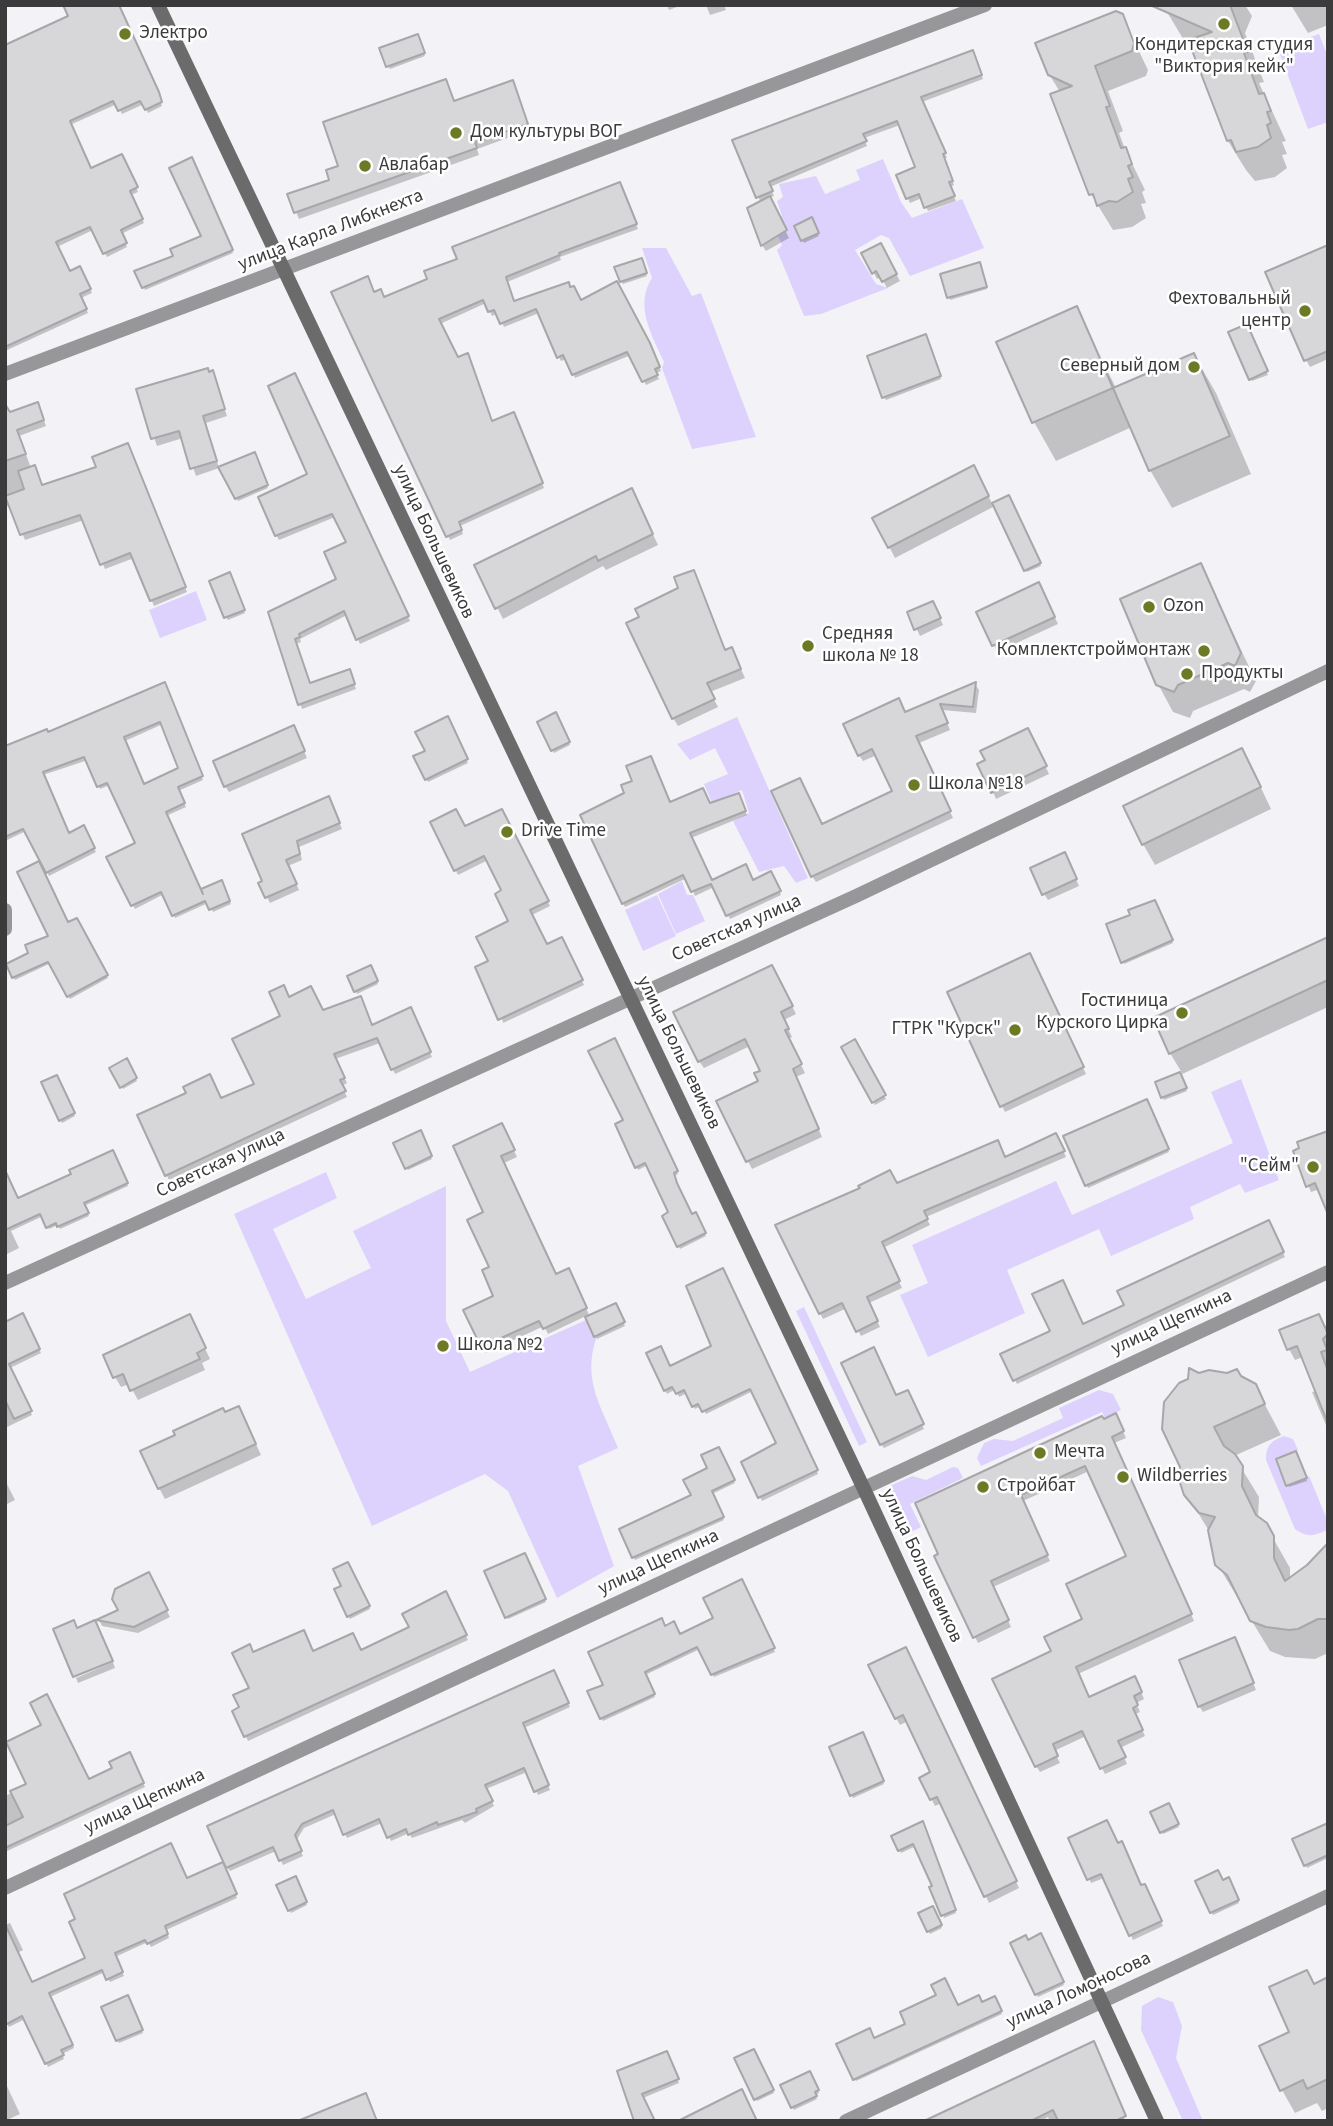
<!DOCTYPE html>
<meta charset="utf-8">
<style>
body{margin:0}
#map{position:relative;width:1333px;height:2126px;overflow:hidden;background:#f3f2f6;font-family:"Source Sans 3",sans-serif}
canvas{display:block}
.frame{position:absolute;inset:0;border:7px solid #3b3b3c;pointer-events:none}
</style>
<div id="map">
<canvas width="1333" height="2126"></canvas>
<div class="frame"></div>
</div>
<script>
const ctx = document.querySelector('canvas').getContext('2d');
ctx.lineJoin = 'round';
function fill(path, color) { ctx.fillStyle = color; ctx.fill(path, 'evenodd'); }
function strokePath(path, color, width, dash) { ctx.strokeStyle = color; ctx.lineWidth = width; ctx.lineCap = dash ? 'butt' : 'round'; ctx.setLineDash(dash || []); ctx.stroke(path); }
function label(font, color, halo, rows, align = 'center') {
  ctx.font = font + ' "Source Sans 3",sans-serif'; ctx.lineWidth = 5; ctx.setLineDash([]); ctx.textBaseline = 'middle'; ctx.strokeStyle = halo; ctx.fillStyle = color; for (const [text, x, y, turn = 0] of rows) {
    ctx.save(); ctx.translate(x, y); ctx.rotate((+turn || 0) * Math.PI / 180); ctx.textAlign = isNaN(turn) ? turn : align; if (halo) ctx.strokeText(text, 0, 0); ctx.fillText(text, 0, 0); ctx.restore();
  }
}
const green = new Path2D(`
 M1319 34 1328 57V122L1308 129 1278 49Z
 M883 159 901 202 912 218 962 199 984 248 910 276 889 238 881 235 855 250 876 284 888 288 821 314 804 316 777 250 782 245 772 222 782 216 777 201 783 197 779 184 816 176 825 194 860 180 856 170Z
 M642 248H666L692 296 701 293 756 437 692 449 662 368 664 362C652 336 634 305 652 278Z
 M196 591 207 620 160 638 149 610Z
 M737 717 808 878 796 883 784 866 759 872 733 821 749 813 742 790 712 803 704 784 728 774 715 748 690 760 677 744Z
 M682 881 687 895H693L705 921 676 934 658 894Z
 M657 895 676 936 643 951 625 910Z
 M1241 1079 1279 1180 1245 1193 1240 1184 1190 1207 1194 1219 1111 1256 1099 1229 1007 1270 1025 1313 928 1357 900 1295 928 1283 912 1245 1056 1181 1072 1215 1233 1143 1211 1092Z
 M326 1172 337 1198 273 1229 306 1299 371 1268 353 1231 446 1186V1321L470 1372 586 1320 594 1337 597 1336C581 1380 602 1407 618 1448L578 1466 614 1566 557 1598 508 1491 485 1474 372 1526 234 1214Z
 M804 1307 867 1442 859 1446 796 1311Z
 M1099 1390 1113 1394 1121 1410 1105 1418 1102 1412 981 1466 977 1458 984 1443 994 1439 1013 1441 1063 1418 1059 1408Z
 M1284 1436 1293 1439 1298 1450 1276 1459 1286 1485 1309 1476 1328 1522 1327 1530C1314 1536 1307 1538 1295 1529L1266 1460C1266 1445 1271 1441 1284 1436Z
 M953 1467 958 1468 963 1478 910 1504 921 1527 903 1536 887 1499 892 1485 912 1476 926 1480Z
 M1158 1997 1173 2002 1182 2026 1176 2058 1203 2121H1183L1141 2030 1142 2006Z`);
const shadow = new Path2D(`
 M118 5 162 106 148 113 144 104 122 114 117 104 70 125 91 171 122 156 138 192 131 195 144 223 121 234 127 247 107 257 93 230 57 247 69 274 80 269 92 293 81 298 88 313 5 351V209Z
 M667 5H682L669 10Z
 M706 5H724L726 10 710 15Z
 M1171 5H1245L1252 16 1245 33 1264 82 1259 83 1286 141 1282 142 1287 154 1282 155 1287 168 1275 177 1255 181 1246 170 1228 141 1192 45 1185 42 1167 12Z
 M1291 5H1328V25L1308 33Z
 M1122 16 1148 70 1146 76 1108 91 1123 131 1119 133 1125 149 1145 190 1142 192 1146 203 1141 204 1146 218 1132 227 1113 230 1091 194 1060 92 1049 74Z
 M418 38 425 56 390 69 388 66Z
 M975 56 983 79 922 102 947 158H944L954 185 950 187 956 201 928 211 922 198 910 203 898 176 917 168 900 125 864 138 867 146 770 187 774 196 769 198 789 238 766 251 762 245 761 203 734 141Z
 M446 81 455 102 513 82 530 130 477 149 479 155 299 219 289 195 331 181 340 167Z
 M191 159 233 253 145 290 137 272 175 257 203 237Z
 M621 189 638 229 560 257 561 260 507 282 514 302H580L651 350 661 371 656 373 659 379 646 385 631 355 575 378 567 359 561 361 559 357 539 313 504 327 498 313 492 316 486 303 440 324 492 423 515 418 544 488 460 526 463 534 450 540 334 293 374 294 384 299 430 280 459 260Z
 M811 220 819 236 804 243 796 227Z
 M881 245 900 281 887 288 881 277 877 279 864 254Z
 M1328 247V359L1310 367 1306 360Z
 M642 262 647 276 623 284 621 281Z
 M980 267 987 289 950 300 942 275Z
 M1076 308 1116 388 1194 355 1216 393 1251 474 1172 508 1150 470 1132 427 1056 461 1034 422 998 342Z
 M1246 326 1268 375 1252 381 1231 333Z
 M927 339 941 379 886 400 884 397Z
 M212 372 227 416 206 423 219 468 196 476 183 438 157 446 138 390Z
 M297 380 410 621 360 644 347 615 300 639 301 642 296 644 310 685 351 675 356 689 302 709 270 613 338 580 348 543 335 517 279 540 276 535 310 475Z
 M40 409 46 426 19 436 31 468 42 486 98 468 130 450 187 592 154 606 134 558 105 569 84 520 25 540 11 505 5 507V416Z
 M256 457 268 488 238 501 221 468Z
 M979 478 993 505 1008 497 1041 566 1027 572 995 506 895 558 875 519Z
 M637 501 658 545 606 570 603 566 503 619 476 565Z
 M1200 565 1256 681 1250 692 1244 689 1193 711 1190 718 1173 712 1158 684Z
 M231 577 245 613 228 620 226 617Z
 M697 580 726 651 732 649 745 678 710 692 718 707 678 726 673 718Z
 M1042 591 1058 624 997 652 994 645Z
 M936 609 943 625 920 636 909 613Z
 M975 684 979 690 976 713 942 710 950 730 919 743 953 818 816 882 812 876 821 826 894 792 877 755 863 761 859 755 905 714Z
 M167 688 203 780 178 791 186 807 166 816 200 891 221 883 231 904 213 912 208 903 175 918 164 894 135 909 108 857 137 844 110 785 100 789 88 760 43 775 69 835 83 828 96 852 49 876 26 831 5 841V748ZM163 724 180 769 144 786 125 741Z
 M555 714 570 745 554 753 539 722Z
 M447 719 468 763 428 782 416 757 427 752Z
 M297 734 307 758 229 792 225 786Z
 M1031 736 1049 774 996 799 993 792Z
 M1253 771 1271 809 1155 865 1143 844Z
 M740 799 747 815 691 838 712 882H753L771 873 781 895 730 919 714 887 695 896 687 878 625 907 623 903 670 804 709 805Z
 M332 804 342 829 299 847 302 860 288 866 299 890 270 903 260 884 265 882 244 835Z
 M501 811 550 906 532 915 546 946 561 939 584 985 503 1023 490 962 510 922 503 891 488 860 458 875 432 822 465 828Z
 M1068 861 1079 886 1048 900 1044 894Z
 M1155 902 1173 943 1124 964 1132 916Z
 M77 920 108 978 70 999 51 963 15 980 8 965 30 954Z
 M1328 939V1007L1180 1075 1187 1091 1164 1100 1157 1083 1182 1073 1170 1053Z
 M1033 961 1086 1074 1005 1112 1002 1106Z
 M371 967 378 984 357 994 350 977Z
 M776 975 796 1014 784 1020 792 1037 788 1039 805 1073 796 1077 822 1137 752 1169 718 1102 760 1082 762 1071 750 1046 704 1068 699 1061Z
 M289 999 372 1027 413 1015 432 1057 395 1074 380 1043 335 1059 347 1083 342 1086 347 1097 169 1180 139 1116 221 1100 256 1085Z
 M614 1040 678 1174 674 1176 677 1188 691 1216 695 1214 706 1236 680 1249 664 1217 671 1213 648 1165 638 1170 617 1125 626 1121Z
 M855 1042 886 1099 875 1105 843 1048Z
 M126 1061 137 1081 123 1089 112 1069Z
 M57 1077 75 1116 62 1123 44 1083Z
 M1146 1101 1169 1152 1088 1188 1065 1137Z
 M420 1132 432 1159 408 1170 395 1144Z
 M505 1132 517 1157 504 1163 556 1276 572 1277 590 1317 615 1305 625 1326 597 1339 586 1316 548 1334 544 1326 486 1353 466 1311 496 1297 485 1213Z
 M1059 1141 1066 1157 926 1217 930 1225 883 1248 902 1288 869 1303 880 1327 861 1336 847 1308 823 1319 820 1313 897 1185 1005 1159Z
 M113 1152 128 1186 84 1206 89 1216 60 1229 58 1225 49 1229 43 1216 11 1231 19 1248 5 1255V1198L18 1200 74 1175Z
 M1295 1152 1320 1189 1311 1192Z
 M1271 1226 1285 1257 1017 1384 1003 1355 1083 1326 1126 1306Z
 M722 1271 818 1474 762 1501 743 1463 778 1444 753 1391 706 1414 701 1406 695 1409 687 1393 679 1397 676 1389 667 1394 648 1354 670 1368 714 1347Z
 M22 1315 41 1353 10 1368 32 1415 5 1428V1324Z
 M1318 1316 1328 1329V1430L1312 1392 1316 1391 1303 1357 1295 1360 1289 1349Z
 M195 1327 210 1359 202 1363 205 1370 138 1400 129 1384 121 1387 115 1377Z
 M1199 1374 1240 1378 1255 1386 1281 1435 1234 1456 1259 1497 1258 1518 1265 1524 1290 1568V1579L1328 1554V1653L1315 1659 1285 1657 1270 1651 1213 1557 1209 1531 1183 1488Z
 M909 1396 924 1429 884 1448 881 1444 896 1397Z
 M244 1418 261 1455 165 1499 159 1488Z
 M1103 1420 1118 1421 1126 1438 1114 1443 1194 1621 1078 1674 1089 1699 1138 1684 1144 1699 1136 1703 1140 1712 1135 1714 1145 1736 1120 1748 1127 1764 1105 1774 1086 1736 1054 1751 1060 1763 1040 1772 1036 1766 1053 1652 1084 1620 1128 1557 1089 1471 1023 1501 1050 1561 993 1587 1011 1627 978 1643 937 1557Z
 M718 1449 735 1483 712 1494 724 1520 635 1560 621 1530 693 1496Z
 M1297 1456 1307 1481 1289 1487 1288 1485Z
 M5 1480 15 1500 5 1505Z
 M524 1555 546 1602 508 1619 486 1572Z
 M348 1564 370 1609 350 1619 336 1590 343 1587Z
 M152 1581 170 1617 138 1633 102 1626 99 1620 120 1611Z
 M741 1582 775 1652 714 1677 700 1649 645 1675 655 1697 603 1721 590 1692 605 1685 665 1628 679 1636 715 1619Z
 M445 1593 468 1640 248 1741 234 1711 241 1708 251 1689 253 1654 360 1652 411 1628Z
 M1238 1646 1256 1690 1203 1712 1199 1706Z
 M909 1656 1019 1888 989 1903 942 1803 935 1806 921 1778 932 1773 908 1721 900 1725 896 1718Z
 M113 1662 115 1668 78 1683 76 1678Z
 M555 1676 570 1707 524 1728 550 1790 538 1795 527 1772 486 1789 494 1806 465 1823 462 1820 412 1838 409 1833 391 1841 382 1823 347 1838 336 1814 304 1828 296 1841 303 1856 283 1865 276 1851 230 1871 227 1867Z
 M862 1734 884 1784 853 1798 831 1748Z
 M129 1754 145 1787 5 1852V1796L28 1785 89 1781 114 1769Z
 M1168 1806 1179 1827 1163 1834 1153 1813Z
 M923 1825 956 1913 944 1918 935 1887 916 1846 901 1853 893 1836Z
 M1071 1839 1146 1890 1163 1926 1133 1940 1104 1878 1091 1883Z
 M1294 1840 1328 1854V1858L1307 1868Z
 M222 1865 237 1898 166 1930 169 1938 151 1947 148 1942 115 1957 124 1976 110 1982 105 1972 50 1997 74 2048 62 2054 64 2059 48 2067 25 2019 9 2027 5 2020V1925L10 1923 23 1950 17 1953 32 1985 87 1959 186 1881Z
 M295 1878 307 1905 291 1913 279 1885Z
 M1228 1880 1239 1903 1213 1915 1197 1882Z
 M933 1908 942 1928 930 1934 920 1913Z
 M1041 1936 1064 1985 1038 1997 1013 1943Z
 M1328 1979V2108L1322 2111 1317 2103 1295 2113 1282 2090 1292 2033 1314 1985Z
 M127 1997 143 2033 119 2043 103 2008Z
 M994 1998 1002 2014 856 2081 838 2045 874 2041 958 2007 982 2004Z
 M1095 2047 1125 2121H1050L1048 2117 1041 2121H928Z
 M754 2051 774 2093 757 2101 737 2059Z
 M668 2056 679 2083 643 2098 620 2072Z
 M809 2073 819 2093 815 2095 817 2099 794 2110 782 2086Z
 M5 2082 20 2114 7 2120 5 2118Z`);
const building = new Path2D(`
 M63 5H119L159 92 162 102 145 110 140 101 118 111 113 101 70 121 91 168 122 154 138 187 130 191 143 219 121 230 127 243 103 254 90 227 56 242 70 271 80 266 91 289 80 294 87 309 5 347V45L68 16Z
 M1150 5H1230L1248 52 1244 53 1259 94 1264 93 1271 111 1267 112 1271 123 1267 125 1271 138 1258 147 1236 152 1231 140 1227 141 1188 40 1212 32Z
 M1116 11 1123 14 1134 43 1132 51 1095 66 1110 106 1106 107 1116 134 1121 148 1126 147 1132 164 1128 166 1133 177 1128 179 1133 192 1117 202 1109 201 1097 206 1093 194 1089 195 1050 94 1072 86 1048 75 1035 43Z
 M418 34 425 53 386 67 379 48Z
 M973 50 982 75 921 97 946 153 943 154 953 181 949 182 955 196 924 208 919 194 906 199 896 175 915 167 897 121 863 134 867 141 769 182 773 191 756 198 732 140Z
 M446 79 454 101 513 80 528 124 475 142 477 148 294 213 287 194 329 180 326 170 338 166 323 122Z
 M192 157 233 250 142 288 134 271 173 256 170 249 201 236 169 168Z
 M620 182 637 224 559 253 560 255 506 277 514 301 569 282 570 287 574 286 581 300 617 281 650 343 660 367 655 369 658 375 642 382 627 352 572 375 563 355 557 358 536 309 500 324 494 310 488 312 483 300 439 319 458 357 468 353 492 421 514 412 543 483 459 522 462 530 446 537 331 292 368 276 374 292 381 289 384 297 427 279 424 271 457 259 452 247Z
 M770 196 787 230 761 246 747 208Z
 M812 217 819 233 801 241 794 226Z
 M881 243 897 274 882 282 876 271 872 274 861 253Z
 M1328 245V351L1304 361 1265 272Z
 M642 258 647 273 620 282 614 267Z
 M980 262 987 287 947 298 940 274Z
 M1077 306 1113 388 1032 423 996 342Z
 M1247 324 1268 371 1249 380 1228 332Z
 M926 334 941 376 882 398 867 356Z
 M1194 353 1230 436 1149 471 1113 388Z
 M208 368 209 372 213 370 225 409 203 416 217 461 190 469 179 431 151 439 136 389Z
 M295 373 409 616 356 640 344 611 299 634 300 637 295 639 310 683 350 669 355 684 298 705 268 612 336 579 324 552 346 542 332 514 275 536 258 497 307 474 268 386Z
 M38 402 44 420 17 430 26 454 5 461V404L10 412Z
 M128 443 186 587 150 601 130 553 100 565 80 515 20 535 5 496 24 489 18 471 35 465 42 485 96 467 92 457Z
 M255 452 268 485 235 499 218 467Z
 M974 465 989 496 888 548 872 518Z
 M632 488 653 534 598 561 596 556 495 609 474 565Z
 M1009 495 1041 563 1024 571 992 503Z
 M1201 563 1241 653 1235 666 1228 663 1178 685 1174 692 1156 685 1120 599Z
 M694 570 725 650 732 647 741 669 707 683 715 699 672 719 626 623 639 617 635 609 678 588 674 577Z
 M230 572 245 610 224 618 209 581Z
 M1039 582 1055 617 992 646 976 612Z
 M933 601 941 618 914 630 907 612Z
 M165 682 203 776 178 787 185 803 166 812 203 894 201 889 222 880 230 901 209 910 205 901 172 916 161 892 131 906 106 857 135 843 107 783 97 787 84 757 43 772 69 833 84 825 95 848 46 873 23 829 5 837V746L47 729 48 732ZM160 722 178 768 144 784 124 737Z
 M976 682 973 707 940 704 948 723 916 736 951 811 811 877 771 791 800 778 822 824 892 791 872 749 858 756 843 724 899 698 905 712Z
 M556 712 570 742 551 751 537 722Z
 M448 716 468 759 425 780 413 756 425 751 415 732Z
 M294 725 305 751 224 787 213 761Z
 M1028 728 1047 766 991 793 977 764 985 760 980 751Z
 M1242 748 1261 787 1142 845 1123 806Z
 M651 756 670 802 703 788 710 803 739 793 746 811 690 833 712 880 746 864 753 880 771 871 781 891 726 916 711 884 691 892 683 875 622 904 580 815 624 793 621 785 632 781 626 766Z
 M329 796 340 823 297 841 300 854 286 860 297 884 265 898 258 883 262 881 242 834Z
 M456 809 465 826 502 809 549 901 530 910 547 944 562 937 583 980 498 1020 475 967 488 961 476 937 508 921 495 894 501 890 484 856 454 871 430 822Z
 M1065 852 1077 879 1042 895 1030 868Z
 M39 861 68 922 77 918 108 975 67 997 48 962 12 978 6 964 28 953 25 945 48 936 17 872Z
 M1155 900 1173 940 1121 963 1106 924 1130 915 1128 910Z
 M1328 937V980L1169 1054 1153 1018Z
 M1030 953 1084 1067 1000 1107 947 992Z
 M371 965 378 981 354 992 347 976Z
 M772 965 793 1006 781 1012 789 1029 785 1030 802 1064 793 1069 819 1129 746 1162 716 1101 758 1081 754 1073 760 1071 745 1039 698 1062 673 1012Z
 M284 985 289 997 311 986 323 1010 361 996 372 1025 411 1007 431 1052 391 1070 377 1038 334 1054 345 1078 340 1080 346 1091 165 1176 137 1115 186 1093 183 1087 210 1074 221 1098 254 1084 232 1039 280 1016 269 992Z
 M615 1038 678 1171 674 1173 677 1183 692 1214 696 1212 706 1233 677 1247 662 1216 668 1212 645 1163 635 1168 615 1124 623 1120 588 1051Z
 M855 1039 886 1095 872 1103 841 1047Z
 M127 1058 137 1078 120 1088 109 1068Z
 M1180 1072 1187 1088 1161 1098 1155 1082Z
 M57 1075 75 1113 59 1121 41 1082Z
 M1147 1099 1169 1149 1085 1186 1063 1136Z
 M502 1123 515 1150 501 1156 556 1274 569 1268 587 1308 543 1329 539 1321 481 1347 463 1310 493 1296 482 1270 489 1267 467 1220 483 1212 453 1146Z
 M421 1130 432 1156 405 1169 393 1143Z
 M1328 1131V1212H1327L1315 1183 1306 1187 1293 1151 1299 1148 1297 1142Z
 M1056 1133 1065 1151 924 1211 928 1219 882 1242 900 1281 867 1297 878 1321 856 1332 842 1303 819 1314 775 1225 860 1188 858 1186 890 1170 897 1183 998 1140 1005 1157Z
 M113 1150 128 1183 84 1203 89 1213 57 1227 56 1223 46 1228 40 1214 5 1230V1170L18 1198 71 1174 69 1170Z
 M1269 1220 1284 1252 1013 1381 1000 1354 1050 1331 1032 1294 1063 1280 1083 1324 1124 1305 1117 1291Z
 M723 1268 818 1470 758 1498 741 1462 776 1443 750 1389 702 1412 698 1404 692 1407 684 1390 676 1394 672 1387 664 1391 646 1353 661 1346 670 1366 711 1346 686 1286Z
 M616 1303 625 1322 594 1337 585 1317Z
 M23 1313 40 1349 9 1364 32 1411 14 1419 5 1400V1322Z
 M190 1314 206 1348 197 1353 200 1359 130 1391 123 1374 113 1378 103 1355Z
 M1319 1314 1328 1334 1323 1339 1327 1350 1321 1352 1328 1371 1327 1421 1297 1346 1287 1350 1279 1330Z
 M874 1347 896 1395 908 1390 924 1424 880 1445 841 1363Z
 M1189 1368 1199 1373 1209 1370 1227 1373 1237 1369 1241 1376 1256 1384 1265 1404 1214 1427 1224 1446 1235 1454 1243 1466 1242 1486 1256 1515 1267 1523 1274 1536V1558L1285 1581 1307 1565 1328 1543V1619H1318L1298 1629 1289 1630 1266 1627 1250 1621 1227 1575 1215 1565 1208 1530 1215 1517 1199 1513 1184 1495 1179 1480 1180 1467 1162 1429 1164 1402 1179 1383 1188 1379Z
 M239 1406 256 1444 158 1489 140 1451 175 1435 173 1431 223 1408 225 1412Z
 M1116 1413 1124 1431 1112 1437 1192 1614 1076 1667 1089 1697 1135 1676 1142 1692 1134 1696 1138 1705 1133 1708 1143 1730 1118 1741 1126 1757 1100 1769 1082 1731 1053 1744 1058 1756 1035 1767 992 1679 1051 1651 1044 1637 1082 1619 1066 1584 1126 1556 1085 1466 1021 1495 1048 1555 991 1581 1009 1620 973 1638 934 1556 938 1554 915 1503 1102 1416 1104 1419Z
 M719 1447 735 1480 712 1491 724 1517 632 1558 619 1529 691 1495 683 1480 707 1468 701 1455Z
 M1296 1451 1307 1478 1286 1486 1276 1459Z
 M525 1553 546 1599 505 1618 484 1571Z
 M348 1562 370 1606 347 1617 334 1589 341 1586 333 1569Z
 M149 1572 168 1610 134 1627 96 1620 118 1610 112 1599 115 1589Z
 M742 1579 775 1648 711 1675 697 1647 645 1672 655 1694 600 1719 587 1691 603 1685 588 1652 662 1618 665 1626 674 1621 680 1634 713 1618 703 1598Z
 M446 1591 467 1635 244 1737 232 1711 239 1707 233 1695 249 1688 232 1653 250 1644 253 1652 304 1630 313 1651 353 1633 361 1650 409 1627 402 1614Z
 M74 1620 77 1628 95 1620 113 1661 73 1677 53 1629Z
 M1235 1637 1254 1683 1198 1707 1179 1660Z
 M906 1647 1017 1881 984 1897 937 1797 930 1800 919 1778 930 1772 903 1715 895 1719 868 1665Z
 M554 1670 569 1703 523 1723 549 1785 534 1792 524 1768 485 1785 493 1801 476 1809 477 1812 438 1825 437 1822 408 1835 406 1829 387 1838 379 1819 343 1835 333 1810 302 1824 295 1835 302 1851 279 1861 273 1847 226 1868 207 1826Z
 M47 1694 89 1779 112 1768 109 1762 130 1752 144 1783 5 1848V1826L23 1817 10 1791 26 1784 6 1742 41 1725 30 1703Z
 M863 1732 884 1781 850 1796 829 1747Z
 M1169 1803 1179 1824 1160 1833 1150 1812Z
 M1107 1820 1118 1843 1122 1841 1141 1885 1145 1884 1162 1921 1129 1936 1101 1874 1087 1880 1068 1838Z
 M923 1821 956 1910 941 1916 929 1887 932 1886 913 1844 898 1851 891 1836Z
 M1328 1823V1855L1304 1866 1292 1839Z
 M171 1843 187 1878 223 1862 237 1894 165 1926 168 1934 147 1944 145 1940 115 1953 123 1972 106 1980 102 1970 49 1993 73 2045 61 2050 64 2055 45 2064 22 2016 5 2025V1924L32 1982 85 1958 69 1922 75 1919 64 1894Z
 M1218 1870 1223 1880 1229 1877 1239 1900 1210 1913 1195 1881Z
 M296 1876 307 1902 288 1911 276 1885Z
 M933 1906 942 1925 927 1932 918 1913Z
 M1041 1933 1064 1982 1035 1995 1010 1943 1026 1935 1028 1940Z
 M1307 1970 1314 1984 1328 1977V2079L1307 2089 1303 2080 1280 2091 1259 2046 1289 2032 1269 1987Z
 M945 1978 958 2005 979 1995 982 2002 995 1996 1002 2011 853 2080 836 2044 870 2028 874 2038 905 2024 900 2012 936 1995 931 1985Z
 M128 1995 143 2030 116 2041 101 2007Z
 M1094 2041 1126 2116 1115 2121H1058L1053 2110 1031 2121H924Z
 M754 2049 774 2090 754 2100 734 2058Z
 M667 2051 679 2079 642 2094 655 2121H634L617 2071Z
 M810 2071 819 2090 815 2092 817 2096 791 2108 780 2085Z
 M742 2089 757 2121H678Z
 M366 2093 377 2121H300V2120Z`);
const minor = new Path2D(`
 M5 910V929
 M846 2121 1101 2002`);
const tertiary = new Path2D(`
 M5 374 985 5
 M5 1283 856 896 1328 671
 M5 1888 1328 1272
 M1101 2002 1328 1896`);
const secondary = new Path2D(`
 M158 5 864 1489 1157 2121`);
const markers = [
 [1224,24,7,"#6d7925"],
 [125,34,7,"#6d7925"],
 [456,133,7,"#6d7925"],
 [365,166,7,"#6d7925"],
 [1305,311,7,"#6d7925"],
 [1194,367,7,"#6d7925"],
 [1149,607,7,"#6d7925"],
 [808,646,7,"#6d7925"],
 [1204,651,7,"#6d7925"],
 [1187,674,7,"#6d7925"],
 [914,785,7,"#6d7925"],
 [507,832,7,"#6d7925"],
 [1182,1013,7,"#6d7925"],
 [1015,1030,7,"#6d7925"],
 [1313,1167,7,"#6d7925"],
 [443,1346,7,"#6d7925"],
 [1040,1453,7,"#6d7925"],
 [1123,1477,7,"#6d7925"],
 [983,1487,7,"#6d7925"]
];
const poiNames = [
 ["Электро",139,34],
 ["Кондитерская студия",1224,46,"center"],
 ["\"Виктория кейк\"",1224,68,"center"],
 ["Дом культуры ВОГ",470,133],
 ["Авлабар",379,166],
 ["Фехтовальный",1291,300,"right"],
 ["центр",1291,322,"right"],
 ["Северный дом",1180,367,"right"],
 ["Ozon",1163,607],
 ["Средняя",822,635],
 ["школа № 18",822,657],
 ["Комплектстроймонтаж",1190,651,"right"],
 ["Продукты",1201,674],
 ["Школа №18",928,785],
 ["Drive Time",521,832],
 ["Гостиница",1168,1002,"right"],
 ["Курского Цирка",1168,1024,"right"],
 ["ГТРК \"Курск\"",1001,1030,"right"],
 ["\"Сейм\"",1299,1167,"right"],
 ["Школа №2",457,1346],
 ["Мечта",1054,1453],
 ["Wildberries",1137,1477],
 ["Стройбат",997,1487]
];
const streetNames = [
 ["улица Карла Либкнехта",331,231,-21],
 ["улица Большевиков",433,542,65],
 ["Советская улица",737,929,-24],
 ["улица Большевиков",678,1053,64],
 ["Советская улица",221,1164,-25],
 ["улица Щепкина",1172,1323,-25],
 ["улица Щепкина",659,1563,-25],
 ["улица Большевиков",921,1566,65],
 ["улица Щепкина",145,1802,-25],
 ["улица Ломоносова",1079,1991,-25]
];
fill(green, '#ddd2fe');
fill(shadow, '#0003');
fill(building, '#d7d6d9');
strokePath(building, '#a7a7a9', 2);
strokePath(minor, '#979698', 14);
strokePath(tertiary, '#979698', 14);
strokePath(secondary, '#6b6b6c', 14);
for (const [x, y, r, color] of markers) { const dot = new Path2D(); dot.arc(x, y, r, 0, 2 * Math.PI); ctx.fillStyle = color; ctx.fill(dot); strokePath(dot, '#fff', 2.5); }
label('19px', '#3b3b3c', '#fff', poiNames, 'left');
label('19px', '#3b3b3c', '#fff', streetNames);
</script>
